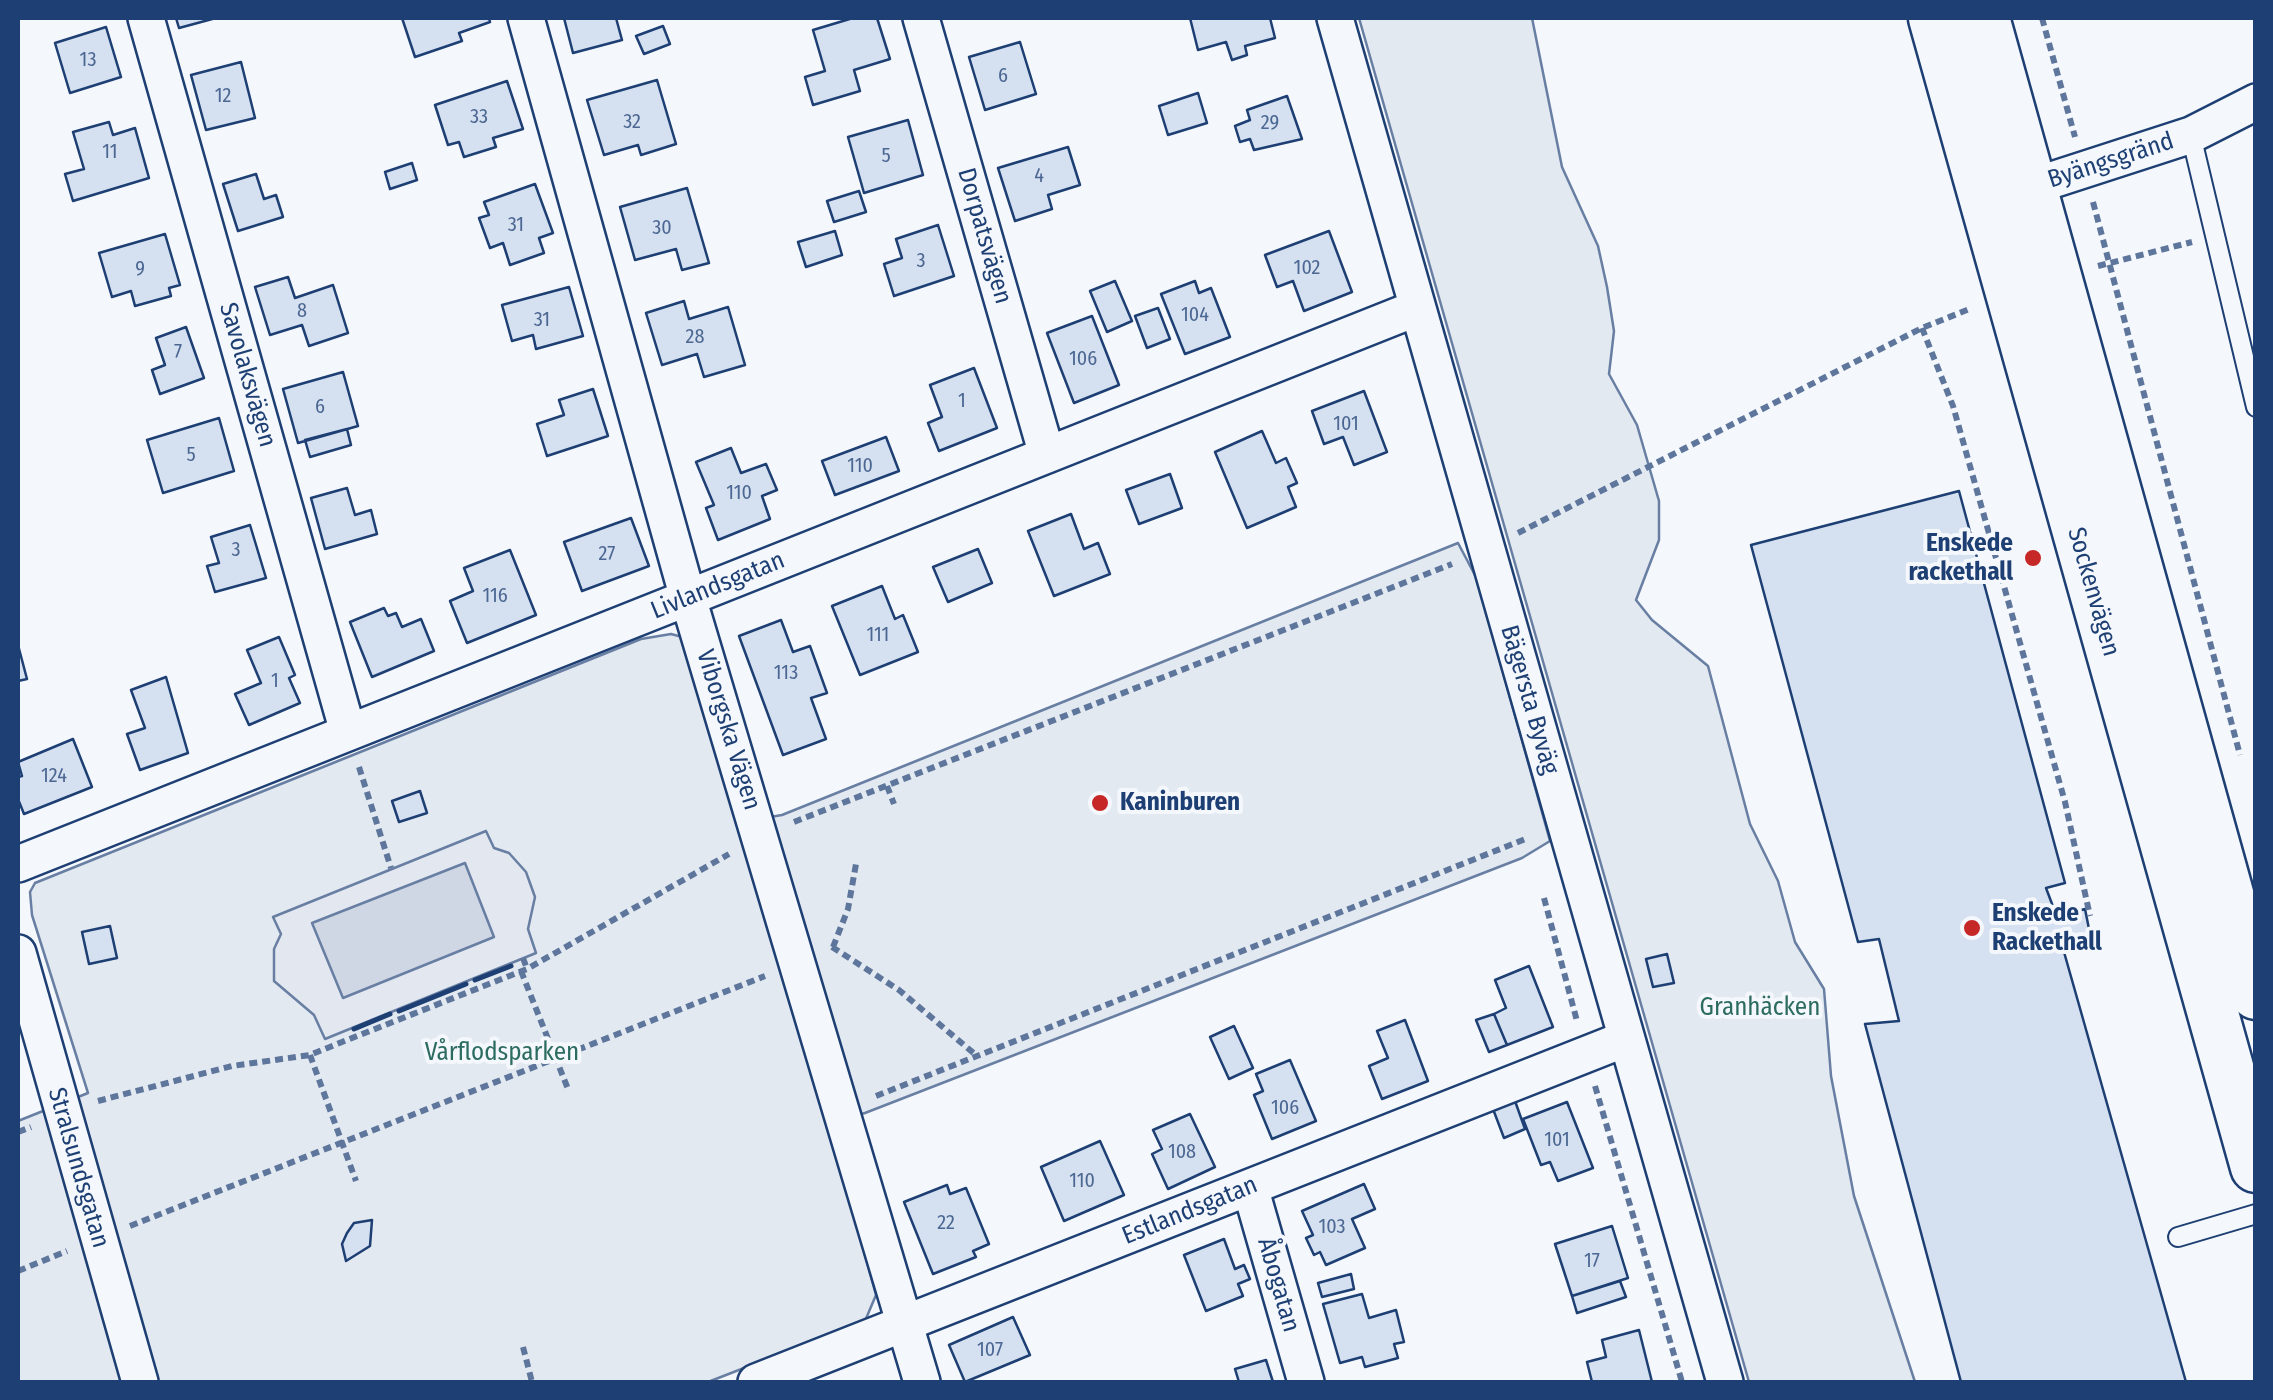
<!DOCTYPE html>
<meta charset="utf-8">
<style>
body{margin:0}
#map{position:relative;width:2273px;height:1400px;overflow:hidden;background:#f4f7fb;font-family:"Fira Sans Condensed",sans-serif}
canvas{display:block}
.frame{position:absolute;inset:0;border:20px solid #1d3f73;pointer-events:none}
</style>
<div id="map">
<canvas width="2273" height="1400"></canvas>
<div class="frame"></div>
</div>
<script>
const ctx = document.querySelector('canvas').getContext('2d');
ctx.lineJoin = 'round';
function fill(path, color) { ctx.fillStyle = color; ctx.fill(path, 'evenodd'); }
function strokePath(path, color, width, dash) { ctx.strokeStyle = color; ctx.lineWidth = width; ctx.lineCap = dash ? 'butt' : 'round'; ctx.setLineDash(dash || []); ctx.stroke(path); }
function label(font, color, halo, rows, align = 'center') {
  ctx.font = font + ' "Fira Sans Condensed",sans-serif'; ctx.lineWidth = 8; ctx.setLineDash([]); ctx.textBaseline = 'middle'; ctx.strokeStyle = halo; ctx.fillStyle = color; for (const [text, x, y, turn = 0] of rows) {
    ctx.save(); ctx.translate(x, y); ctx.rotate((+turn || 0) * Math.PI / 180); ctx.textAlign = isNaN(turn) ? turn : align; if (halo) ctx.strokeText(text, 0, 0); ctx.fillText(text, 0, 0); ctx.restore();
  }
}
const green = new Path2D(`
 M1359 18H1532L1562 167 1598 246 1607 287 1614 331 1609 374 1637 425 1659 501V540L1636 600 1652 620 1708 666 1750 824 1778 881 1795 942 1824 989 1831 1076 1854 1196 1915 1382H1749Z
 M1458 543 1477 579 1550 841 1522 858 865 1113 829 1123 876 1295 865 1321 708 1382H18V1121L88 1093 32 915 30 892 35 883 641 639 671 634 686 638 741 822 782 815Z`);
const parking = new Path2D(`
 M486 831 494 848 509 853 526 872 535 897 528 929 536 953 325 1039 314 1015 274 981V949L281 934 273 917Z`);
const water = new Path2D(`
 M465 863 494 937 343 998 312 923Z`);
const building = new Path2D(`
 M176 18H216L179 28Z
 M402 18H489L490 22 459 33 462 41 415 57Z
 M564 18H616L622 40 573 53Z
 M853 18H877L890 59 854 70 860 91 813 105 805 77 825 71 813 30Z
 M1190 18H1270L1275 38 1245 46 1247 55 1232 60 1226 42 1198 50Z
 M663 26 670 44 644 54 636 36Z
 M106 27 121 77 70 93 55 43Z
 M1020 42 1036 94 985 110 969 57Z
 M241 62 255 118 206 130 191 75Z
 M657 80 676 144 641 155 638 145 604 155 587 100Z
 M507 81 523 129 493 138 496 147 464 157 459 142 448 145 435 105Z
 M1198 93 1207 123 1168 135 1159 106Z
 M1287 96 1302 139 1254 150 1250 139 1240 142 1235 126 1250 120 1247 110Z
 M908 120 923 175 864 193 848 137Z
 M109 122 113 135 135 128 149 178 73 201 65 174 84 169 73 132Z
 M1068 147 1080 185 1048 195 1052 209 1015 221 998 168Z
 M412 163 417 180 390 189 385 172Z
 M256 174 264 199 276 195 283 217 238 231 223 184Z
 M535 184 553 233 539 238 544 253 510 265 503 243 490 248 479 218 489 215 484 202Z
 M687 188 709 263 682 270 676 249 635 260 620 207Z
 M859 191 866 212 834 222 827 201Z
 M938 225 954 276 894 296 884 264 902 258 896 239Z
 M835 231 842 255 806 267 798 242Z
 M1329 231 1352 292 1304 311 1293 281 1277 287 1265 255Z
 M165 234 180 285 169 288 171 296 135 306 131 291 112 297 99 253Z
 M288 277 295 298 333 285 348 333 309 346 302 325 270 335 255 287Z
 M1115 281 1132 321 1107 332 1090 291Z
 M1195 281 1199 293 1211 288 1230 337 1185 354 1161 294Z
 M569 287 583 336 536 349 533 335 512 341 502 305Z
 M684 301 689 319 728 307 745 365 704 377 697 354 662 365 646 313Z
 M1158 308 1170 339 1147 348 1135 316Z
 M1092 316 1119 385 1074 403 1047 333Z
 M186 327 204 378 160 394 152 370 165 365 156 338Z
 M974 368 997 428 939 451 928 423 942 417 930 385Z
 M343 372 358 426 298 443 283 389Z
 M593 389 608 436 547 456 537 424 564 415 559 400Z
 M1364 391 1387 452 1354 465 1343 437 1324 444 1312 411Z
 M219 418 234 471 163 493 147 440Z
 M347 429 351 445 310 457 305 440Z
 M1262 431 1276 463 1286 458 1297 483 1288 487 1296 507 1247 528 1215 452Z
 M886 437 899 471 835 495 822 461Z
 M731 448 741 473 766 464 777 490 762 496 770 519 718 540 706 508 714 505 696 462Z
 M1170 474 1182 508 1139 524 1126 490Z
 M347 488 355 515 371 510 377 534 325 549 311 498Z
 M1959 491 2065 883 2046 888 2057 917 2085 909 2092 944 2064 952 2186 1382H1961L1865 1024 1899 1021 1879 939 1858 942 1751 545Z
 M1071 514 1084 549 1098 543 1110 574 1054 596 1028 531Z
 M631 518 649 566 582 591 564 542Z
 M250 525 266 578 215 592 207 566 219 563 211 537Z
 M978 549 992 583 948 602 933 567Z
 M510 550 536 615 467 643 450 601 473 591 464 568Z
 M882 586 895 619 903 615 918 652 860 675 832 606Z
 M384 608 388 616 396 613 402 627 421 619 434 651 372 677 350 622Z
 M781 620 793 652 810 646 827 693 811 698 826 739 783 755 739 636Z
 M279 637 295 675 289 678 300 703 249 725 235 694 261 683 247 650Z
 M18 645 27 679 18 681Z
 M166 677 188 753 140 770 127 734 145 728 131 690Z
 M73 739 92 787 24 814 18 799V777L22 776 18 762Z
 M420 791 427 813 399 822 392 801Z
 M110 926 117 958 89 964 82 932Z
 M1667 954 1674 983 1653 987 1646 959Z
 M1529 966 1553 1027 1507 1045 1494 1014 1506 1008 1495 980Z
 M1494 1014 1507 1045 1489 1052 1476 1020Z
 M1405 1020 1428 1081 1382 1099 1369 1066 1388 1058 1377 1031Z
 M1234 1026 1253 1068 1229 1079 1210 1037Z
 M1290 1060 1316 1121 1272 1139 1254 1095 1263 1091 1256 1074Z
 M1515 1101 1525 1129 1504 1138 1493 1109Z
 M1567 1102 1593 1168 1558 1181 1550 1162 1541 1165 1523 1119Z
 M1190 1114 1215 1167 1168 1189 1152 1154 1162 1149 1153 1130Z
 M1100 1141 1124 1195 1064 1221 1041 1167Z
 M1364 1184 1375 1209 1352 1219 1365 1248 1326 1265 1320 1252 1314 1255 1306 1238 1313 1235 1302 1211Z
 M947 1185 950 1194 966 1188 989 1244 973 1251 976 1257 933 1274 904 1202Z
 M372 1220 370 1246 346 1261 342 1244 347 1233 354 1223Z
 M1612 1226 1628 1278 1572 1296 1555 1244Z
 M1224 1239 1235 1269 1244 1265 1250 1279 1238 1284 1243 1296 1206 1311 1184 1255Z
 M1351 1274 1354 1289 1322 1297 1318 1283Z
 M1620 1281 1626 1297 1577 1313 1572 1296Z
 M1362 1294 1369 1318 1396 1310 1404 1342 1394 1344 1398 1358 1365 1367 1362 1357 1340 1363 1323 1304Z
 M1013 1317 1030 1355 965 1382 949 1345Z
 M1639 1330 1652 1382H1592L1587 1362 1606 1357 1602 1340Z
 M1266 1360 1273 1382H1239L1235 1369Z`);
const path = new Path2D(`
 M2042 18 2075 137
 M2093 202 2240 755
 M2098 266 2192 242
 M1922 328 1953 406 2065 802 2090 916
 M1518 533 1922 328 1972 308
 M359 767 391 868
 M887 786 894 804
 M794 822 1452 564
 M1544 898 1577 1021
 M832 947 899 990 977 1056
 M833 947 848 909 856 864
 M523 958 527 969
 M521 971 568 1089
 M310 1055 356 1181
 M1595 1086 1682 1382
 M876 1096 1528 838
 M98 1101 232 1066 310 1055 342 1042 527 969 729 854
 M18 1132 31 1127
 M130 1226 765 976
 M18 1271 67 1251
 M523 1347 532 1382`);
const lane = new Path2D(`
 M2191 135 2256 407
 M2178 1237 2256 1214`);
const street = new Path2D(`
 M146 18 348 732
 M526 18 688 598 922 1382
 M921 18 1047 455
 M1335 18 1725 1382
 M2009 194 2191 135 2256 102
 M18 864 1417 308
 M18 953 140 1382
 M1250 1187 1306 1382
 M756 1382 1625 1039`);
const secondary = new Path2D(`
 M1934 18 2256 1167
 M1984 18 2256 994`);
const wall = new Path2D(`
 M475 980 511 966
 M399 1011 466 984
 M354 1029 390 1014`);
const markers = [
 [2033,558,10,"#c62828"],
 [1100,803,10,"#c62828"],
 [1972,928,10,"#c62828"]
];
const numberNames = [
 ["13",88,60],
 ["6",1003,76],
 ["12",223,96],
 ["33",479,117],
 ["32",632,122],
 ["29",1270,123],
 ["11",110,152],
 ["5",886,156],
 ["4",1039,176],
 ["31",516,225],
 ["30",662,228],
 ["3",921,261],
 ["102",1307,268],
 ["9",140,269],
 ["8",302,311],
 ["104",1195,315],
 ["31",542,320],
 ["28",695,337],
 ["7",178,352],
 ["106",1083,359],
 ["1",962,401],
 ["6",320,407],
 ["101",1346,424],
 ["5",191,455],
 ["110",860,466],
 ["110",739,493],
 ["3",236,550],
 ["27",607,554],
 ["116",495,596],
 ["111",878,635],
 ["113",786,673],
 ["1",275,681],
 ["124",54,776],
 ["106",1285,1108],
 ["101",1557,1140],
 ["108",1182,1152],
 ["110",1082,1181],
 ["22",946,1223],
 ["103",1332,1227],
 ["17",1592,1261],
 ["107",990,1350]
];
const streetNames = [
 ["Byängsgränd",2111,161,-18],
 ["Dorpatsvägen",984,236,74],
 ["Savolaksvägen",247,375,74],
 ["Livlandsgatan",718,586,-22],
 ["Sockenvägen",2093,592,74],
 ["Bägersta Byväg",1529,700,74],
 ["Viborgska Vägen",728,730,73],
 ["Stralsundsgatan",78,1168,74],
 ["Estlandsgatan",1190,1211,-22],
 ["Åbogatan",1278,1285,74]
];
const poiNames = [
 ["Enskede",2013,544,"right"],
 ["rackethall",2013,573,"right"],
 ["Kaninburen",1120,803],
 ["Enskede",1992,914],
 ["Rackethall",1992,943]
];
const parkNames = [
 ["Granhäcken",1760,1008],
 ["Vårflodsparken",502,1053]
];
fill(green, '#e3e9f0');
strokePath(green, '#687fa3', 2.5);
fill(parking, '#e3e8f0');
strokePath(parking, '#687fa3', 2.5);
fill(water, '#cfd7e4');
strokePath(water, '#687fa3', 2.5);
fill(building, '#d5e0f0');
strokePath(building, '#1d3f73', 2.5);
strokePath(lane, '#1d3f73', 22);
strokePath(street, '#1d3f73', 40);
strokePath(secondary, '#1d3f73', 55);
strokePath(path, '#5e769c', 6, [8, 5]);
strokePath(lane, '#f4f7fb', 18);
strokePath(street, '#f4f7fb', 35);
strokePath(secondary, '#f4f7fb', 50);
strokePath(wall, '#1d3f73', 5);
for (const [x, y, r, color] of markers) { const dot = new Path2D(); dot.arc(x, y, r, 0, 2 * Math.PI); ctx.fillStyle = color; ctx.fill(dot); strokePath(dot, '#f4f7fb', 4); }
label('20px', '#4b6792', null, numberNames);
label('25px', '#1d3f73', '#f4f7fb', streetNames);
label('bold 25px', '#1d3f73', '#f4f7fb', poiNames, 'left');
label('25px', '#2c6c60', '#f4f7fb', parkNames);
</script>
